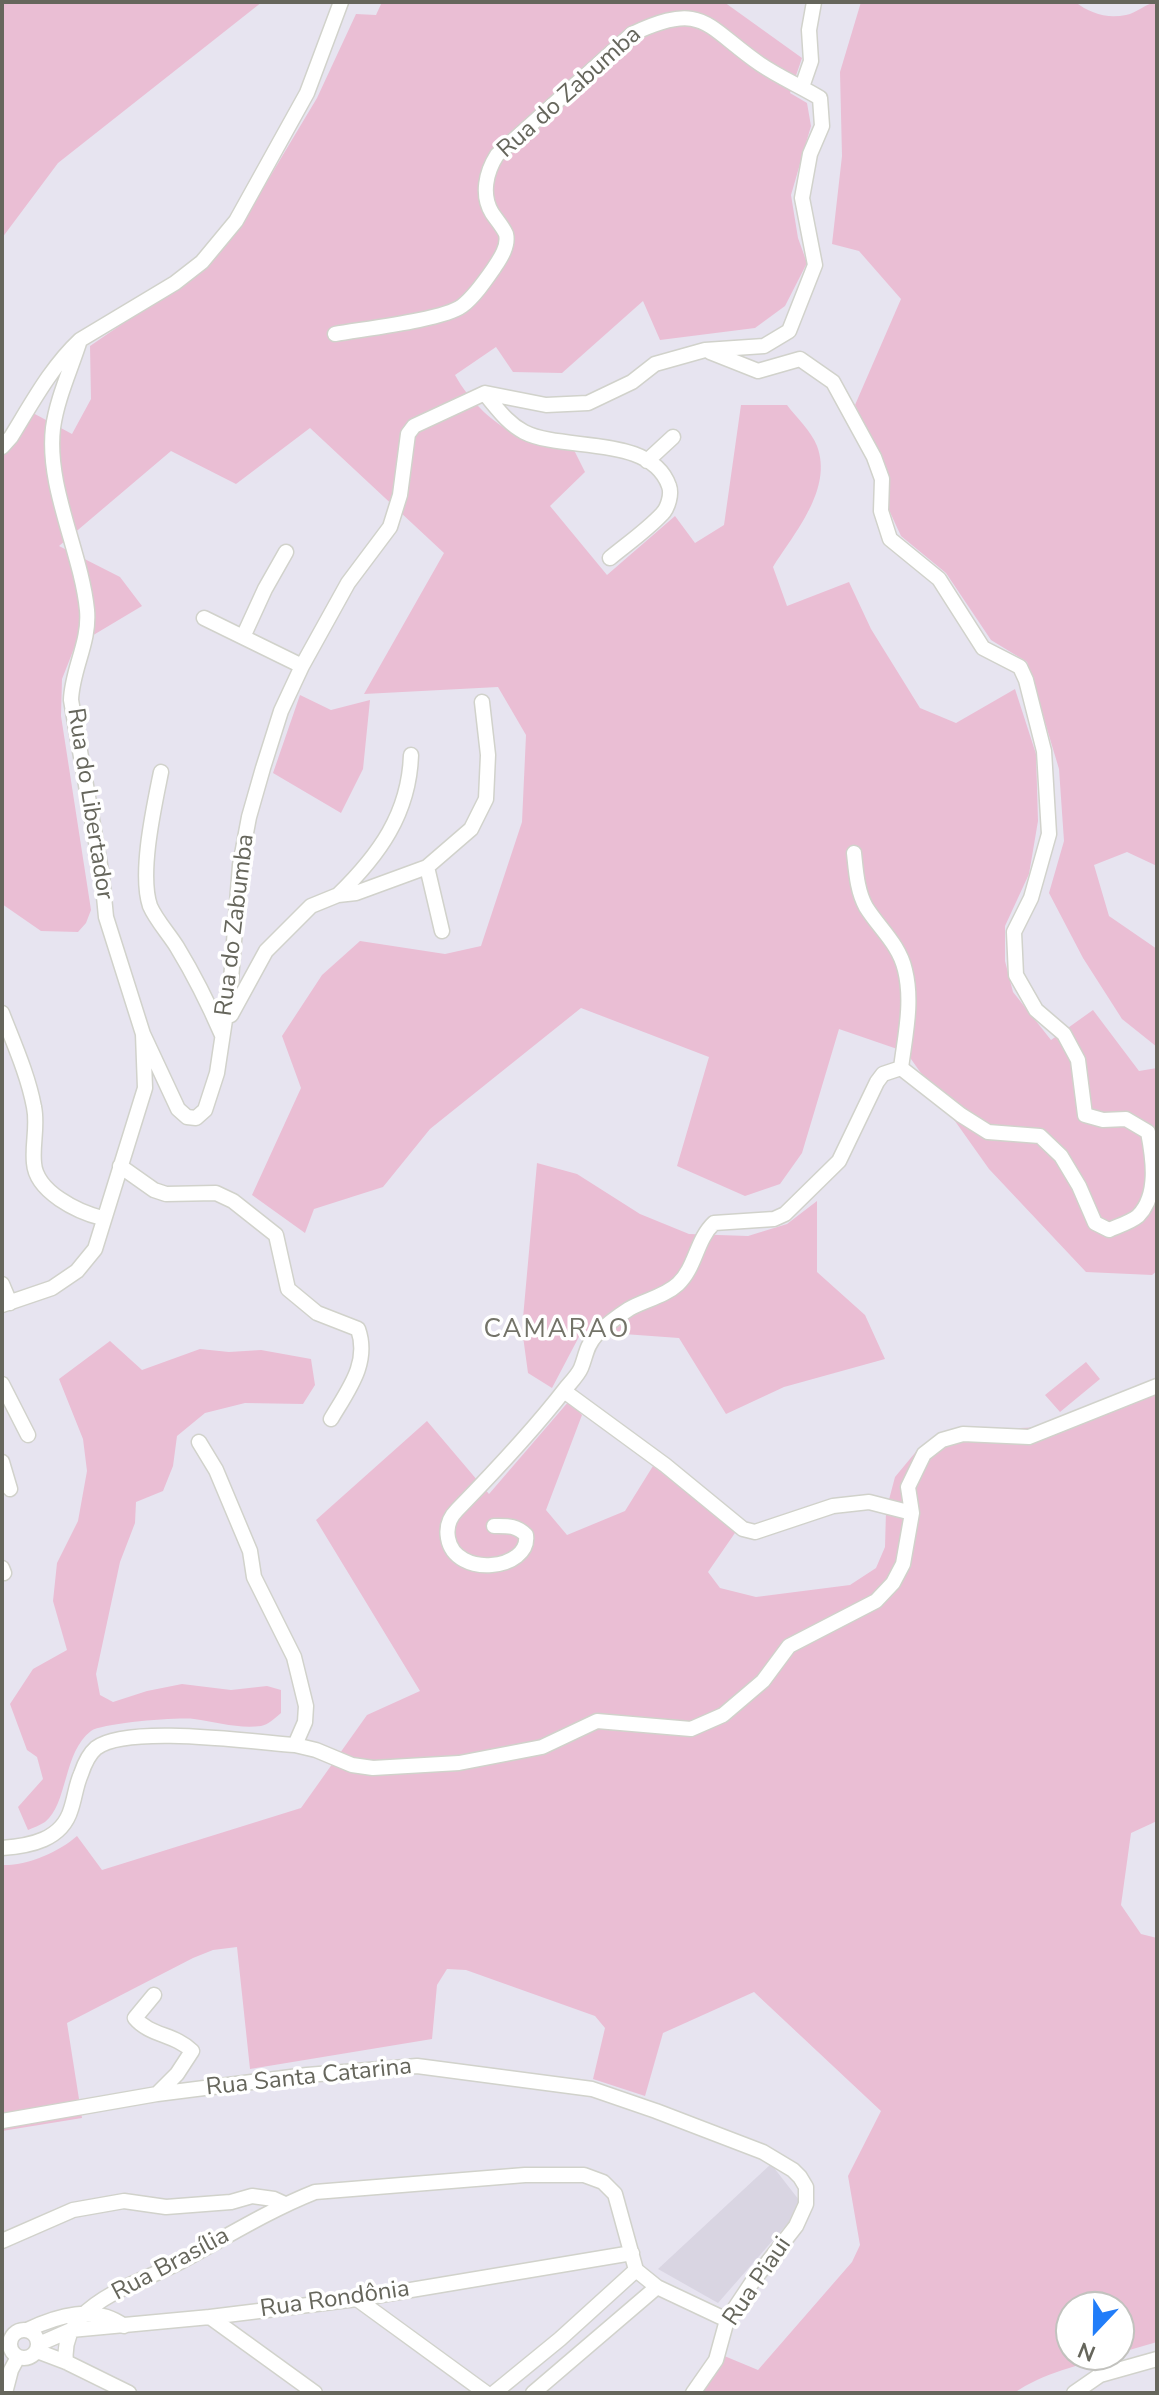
<!DOCTYPE html>
<meta charset="utf-8">
<style>
body{margin:0}
#map{position:relative;width:1159px;height:2395px;overflow:hidden;background:#e7e4f0;font-family:"Nunito Sans",sans-serif}
canvas{display:block}
.frame{position:absolute;inset:0;border:4px solid #66665c;pointer-events:none}
.north{position:absolute;left:1055px;top:2291px;width:80px;height:80px;box-sizing:border-box;background:#fff;border:2px solid #c2c2be;border-radius:50%;rotate:202deg;font-size:22px;font-weight:700;line-height:32px;text-align:center;color:#66665c}
.north::after{content:'';display:block;margin:auto;width:28px;height:36px;background:#217df9;clip-path:polygon(50% 0,100% 100%,50% 72%,0 100%)}
</style>
<div id="map">
<canvas width="1159" height="2395"></canvas>
<div class="frame"></div>
<div class="north">N</div>
</div>
<script>
const ctx = document.querySelector('canvas').getContext('2d');
ctx.lineJoin = 'round';
function fill(path, color) { ctx.fillStyle = color; ctx.fill(path, 'evenodd'); }
function strokePath(path, color, width, dash) { ctx.strokeStyle = color; ctx.lineWidth = width; ctx.lineCap = dash ? 'butt' : 'round'; ctx.setLineDash(dash || []); ctx.stroke(path); }
function label(font, color, halo, rows, align = 'center') {
  ctx.font = font + ' "Nunito Sans",sans-serif'; ctx.lineWidth = 7; ctx.setLineDash([]); ctx.textBaseline = 'middle'; ctx.strokeStyle = halo; ctx.fillStyle = color; for (const [text, x, y, turn = 0] of rows) {
    ctx.save(); ctx.translate(x, y); ctx.rotate((+turn || 0) * Math.PI / 180); ctx.textAlign = isNaN(turn) ? turn : align; if (halo) ctx.strokeText(text, 0, 0); ctx.fillText(text, 0, 0); ctx.restore();
  }
}
const education = new Path2D(`
 M771 2164 799 2200 789 2222 718 2303 658 2269Z`);
const green = new Path2D(`
 M2 2H262L58 163 2 238Z
 M382 2H724L802 58 790 93 807 103 811 126 791 195 798 238 807 263 785 306 755 328 660 340 643 301 562 373 513 372 496 347 455 375C469 401 496 427 524 438 539 444 557 445 573 448L585 472 550 506 607 575 675 516 695 543 724 525 741 405H787C796 417 812 432 817 446 833 489 795 532 773 567L787 606 849 582 871 629 920 708 956 723 1015 689 1036 754 1038 821 1029 874 1005 926V961L1013 992 1051 1040 1093 1010 1139 1071 1157 1068V1271L1152 1275 1086 1272 989 1169 906 1052 839 1029 802 1153 780 1184 745 1196 677 1166 709 1057 581 1008 430 1129 383 1187 314 1209 305 1233 252 1195 301 1088 282 1036 322 975 360 941 445 954 481 946 522 822 526 735 498 687 364 694 444 553 310 428 236 484 171 451 59 546 120 577 142 606 75 646 62 679 61 716 91 910 86 923 78 932 41 931 2 904V458L33 413 72 434 91 399 90 346 207 266 241 225 317 98 356 14 376 15Z
 M861 2H1075C1090 13 1106 19 1126 15 1137 13 1146 3 1157 2V866L1127 852 1094 865 1109 916 1157 949V1047L1122 1019 1083 958 1049 893 1064 841 1059 769 1027 662 991 640 946 573 901 536 889 510 887 470 855 405 901 299 859 251 832 244 842 156 840 72Z
 M300 695 331 710 370 700 363 769 341 813 273 773Z
 M537 1163 577 1174 640 1214 689 1234 748 1236 787 1224 817 1201V1272L865 1315 885 1359 784 1387 726 1414 679 1338 582 1331 552 1388 528 1373 522 1329Z
 M110 1341 142 1370 200 1349 229 1352 261 1350 311 1359 315 1385 303 1404 245 1403 205 1413 177 1436 173 1466 163 1491 136 1502 135 1523 120 1562 96 1674 100 1695 113 1702 147 1691 182 1684 231 1690 267 1686 281 1690V1713C275 1718 268 1725 261 1726 239 1729 216 1722 194 1719 178 1717 103 1723 91 1731 63 1752 68 1804 45 1822 40 1825 33 1828 28 1830L18 1807 43 1779 37 1757 27 1750 10 1704 33 1669 67 1650 53 1601 57 1563 78 1521 87 1471 83 1439 59 1379Z
 M1086 1362 1100 1379 1060 1412 1045 1395Z
 M1157 1379V1821L1131 1833 1121 1905 1141 1934 1157 1938V2342L1119 2353V2307H1071V2355H1113C1080 2365 1043 2373 1014 2393H697L722 2355 758 2370 852 2262 860 2245 848 2176 881 2111 754 1992 663 2033 645 2096 593 2079 605 2028 595 2016 466 1970 447 1969 437 1985 432 2039 250 2069 237 1947 213 1950 193 1958 67 2023 82 2118 2 2131V1865C27 1866 59 1852 77 1836L102 1870 301 1808 367 1715 420 1691 316 1520 427 1421 489 1494 569 1401 582 1415 546 1510 567 1535 625 1511 653 1466 737 1530 708 1572 720 1588 756 1597 850 1585 876 1568 885 1547 886 1511 895 1477 919 1448 954 1428 973 1430 1044 1427Z`);
const minor = new Path2D(`
 M802 87 811 61 809 30 814 2
 M80 340C71 369 57 398 53 428 46 487 81 551 87 610 90 642 72 669 71 700L102 876 106 917 143 1034
 M485 394C497 408 507 423 524 432 563 452 651 434 669 486 672 494 668 508 662 514 647 530 627 544 610 558
 M2 447 11 437C32 403 51 367 80 340L175 283 202 262 236 221 307 93 341 2
 M647 461 673 437
 M204 618 302 666
 M243 637 265 589 286 552
 M161 772C154 807 139 873 150 906 156 920 169 934 177 947 194 975 209 1005 222 1035
 M854 853C856 871 857 891 866 907 879 928 899 944 905 970 913 1002 905 1036 901 1068
 M427 867 442 931
 M338 895C379 855 409 814 411 755
 M2 1013C14 1044 28 1075 34 1107 38 1126 32 1144 34 1163 36 1192 78 1212 102 1218
 M231 1015 266 951 311 906 338 895 356 893 427 867 471 829 486 799 488 755 482 702
 M120 1166 154 1190 166 1194 216 1193 233 1201 276 1235 288 1289 317 1313 358 1329C370 1363 348 1390 331 1419
 M2 1284 10 1303
 M2 1305 52 1288 77 1271 95 1249 145 1088 143 1034 178 1109 187 1117 196 1118 205 1110 217 1073 231 980 240 865 249 817 263 768 281 711 302 666 348 583 390 527 400 495 408 434 414 426 485 393 546 405 588 403 632 382 655 364 705 350 764 346 789 331 815 265 802 198 810 154 822 126 820 98C800 86 779 77 760 64 705 26 704 0 632 34L497 155C486 172 481 195 492 213 496 219 503 227 506 234 509 246 500 259 494 268 485 281 474 297 462 306 443 320 362 329 335 334
 M2 1384 28 1435
 M564 1391 665 1465 743 1529 755 1532 833 1506 869 1502 912 1513
 M199 1442 216 1470 250 1551 254 1577 294 1657 306 1706 305 1722 295 1745
 M2 1462 10 1489
 M494 1526C507 1526 516 1525 526 1535 531 1570 455 1579 448 1538 446 1527 450 1517 457 1510 495 1471 533 1431 566 1388 571 1382 578 1375 581 1368 586 1356 586 1346 596 1335 605 1326 618 1316 629 1309 644 1300 664 1297 678 1284 696 1267 696 1240 714 1223L774 1219 785 1214 839 1161 877 1082 883 1074 901 1068 961 1115 988 1132 1040 1136 1061 1156 1079 1186 1095 1223 1109 1230C1118 1226 1131 1222 1138 1216 1159 1195 1153 1158 1148 1132L1126 1119 1103 1120 1085 1115 1078 1060 1064 1034 1036 1010 1016 975 1014 932 1031 898 1049 834 1044 751 1026 680 1020 667 983 648 939 579 890 539 881 511 882 479 874 457 833 382 800 359 758 371 710 352
 M2 1568 4 1573
 M2 1848C30 1846 62 1840 71 1809 75 1797 76 1785 81 1774 84 1765 89 1754 96 1748 127 1724 253 1742 295 1745L316 1750 352 1765 373 1768 459 1763 542 1747 597 1721 691 1729 723 1715 763 1681 789 1646 876 1601 893 1583 903 1564 912 1513 908 1487 924 1454 942 1440 963 1434 1029 1437 1157 1386
 M154 1995 135 2018C150 2036 175 2034 192 2051L177 2074 157 2094
 M2 2121 157 2094 307 2075 417 2066 592 2089 656 2111 763 2152 793 2170 800 2177 806 2187V2204L796 2226 753 2281 727 2320 716 2360 693 2393
 M2 2241 73 2210 124 2201 166 2207 231 2202 252 2196 274 2199 285 2204
 M357 2299 486 2393
 M210 2317 315 2393
 M10 2344a14 14 0 1 1 28 0a14 14 0 1 1-28 0Z
 M27 2330C57 2316 94 2304 124 2326
 M39 2344 71 2330 210 2317 357 2299 632 2253
 M37 2351 66 2362 129 2393
 M66 2362C64 2345 70 2329 81 2317 106 2291 147 2279 178 2263 223 2239 267 2211 315 2192L525 2175H584L603 2182 615 2194 636 2270 657 2287 727 2320
 M5 2393 11 2370 18 2357
 M494 2393 560 2339 636 2270
 M533 2393 657 2287
 M1074 2393 1100 2375 1157 2359`);
const streetNames = [
 ["Rua do Zabumba",570,93,-42],
 ["Rua do Libertador",89,804,81],
 ["Rua do Zabumba",236,925,-83],
 ["Rua Santa Catarina",309,2078,-6],
 ["Rua Brasília",171,2265,-28],
 ["Rua Piaui",758,2282,-56],
 ["Rua Rondônia",335,2300,-8]
];
const neighbourhoodNames = [
 ["CAMARAO",557,1331]
];
fill(education, '#d9d5e2');
fill(green, '#eabed4');
strokePath(minor, '#d1d2cb', 17);
strokePath(minor, '#fff', 14);
label('24px', '#66665c', '#fff', streetNames);
ctx.letterSpacing = '2px';
label('26px', '#737368', '#fff', neighbourhoodNames);
ctx.letterSpacing = '0px';
</script>
